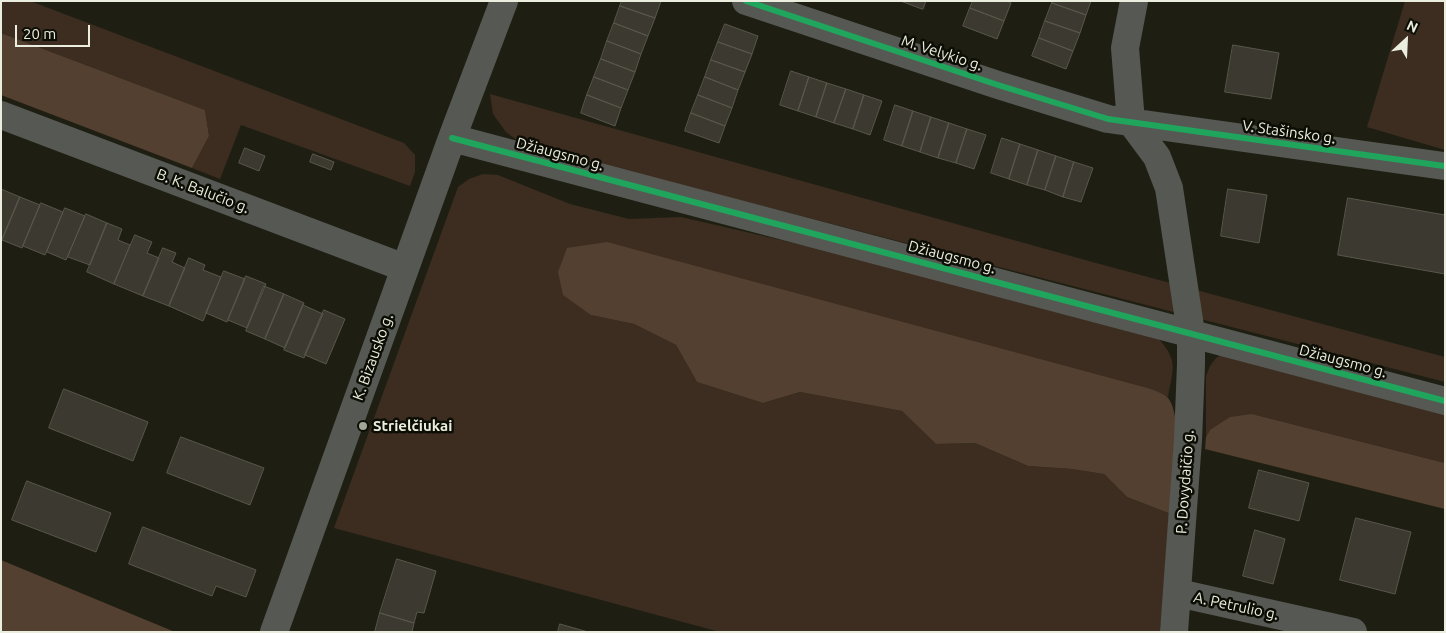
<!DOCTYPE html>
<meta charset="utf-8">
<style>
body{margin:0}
#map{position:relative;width:1446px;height:633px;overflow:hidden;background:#1e1f12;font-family:Ubuntu,sans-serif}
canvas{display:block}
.frame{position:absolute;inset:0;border:2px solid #ebedde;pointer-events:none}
.north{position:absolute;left:1381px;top:15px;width:50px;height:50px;-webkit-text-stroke:4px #0c0d04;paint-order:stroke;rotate:25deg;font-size:14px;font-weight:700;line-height:20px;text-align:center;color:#ebedde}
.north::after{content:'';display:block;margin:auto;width:18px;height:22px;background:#ebedde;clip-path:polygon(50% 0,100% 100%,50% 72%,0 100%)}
.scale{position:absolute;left:15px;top:25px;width:75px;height:22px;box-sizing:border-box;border:2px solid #ebedde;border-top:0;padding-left:6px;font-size:15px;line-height:18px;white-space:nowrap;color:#ebedde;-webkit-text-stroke:4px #0c0d04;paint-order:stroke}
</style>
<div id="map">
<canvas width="1446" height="633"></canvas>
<div class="frame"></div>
<div class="north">N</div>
<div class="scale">20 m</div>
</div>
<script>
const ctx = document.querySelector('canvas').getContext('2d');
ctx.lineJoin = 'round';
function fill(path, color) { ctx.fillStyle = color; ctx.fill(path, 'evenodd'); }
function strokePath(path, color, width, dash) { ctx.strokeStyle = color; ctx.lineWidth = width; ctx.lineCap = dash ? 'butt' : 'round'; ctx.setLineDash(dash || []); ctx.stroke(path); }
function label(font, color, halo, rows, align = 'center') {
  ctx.font = font + ' Ubuntu,sans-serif'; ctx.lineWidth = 5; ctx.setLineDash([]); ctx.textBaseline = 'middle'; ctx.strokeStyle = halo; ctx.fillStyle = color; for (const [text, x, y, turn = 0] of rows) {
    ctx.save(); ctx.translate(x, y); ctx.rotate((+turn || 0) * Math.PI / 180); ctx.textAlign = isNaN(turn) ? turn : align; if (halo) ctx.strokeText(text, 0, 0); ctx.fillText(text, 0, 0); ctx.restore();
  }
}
const green = new Path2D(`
 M1 1H30L404 143 415 155V172L410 186 241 125 220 179 192 168 209 136 205 110 1 33Z
 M1405 1H1445V150L1367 127Z
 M490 94 1096 263 1445 357V382L522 144 506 132 493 114Z
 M483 174 498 175 570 204 629 219 681 217 846 255 1158 338C1179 362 1173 368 1168 397L1151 389 591 315 634 324 676 345 697 382 763 403 800 392 902 411 936 444 975 443 1028 466 1072 469 1104 474 1127 497 1171 514 1160 632H720L334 528 458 187 469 179Z
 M1223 354 1445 414V463L1252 414 1210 430 1206 437V376L1210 366 1216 358Z`);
const forest = new Path2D(`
 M1 33 205 110 209 136 192 168 1 95Z
 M607 242 1151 389C1156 391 1165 394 1168 398 1184 417 1173 489 1171 514L1127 497 1104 474 1072 469 1028 466 975 443 936 444 902 411 800 392 763 403 697 382 676 345 634 324 591 315 563 295 558 272 567 248Z
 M1252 414 1445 463V509L1205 449 1206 437 1210 430 1230 417Z
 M1 560 175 632H1Z`);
const building = new Path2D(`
 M622 1H661L655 18 620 6Z
 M901 1H926L923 9Z
 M973 1H1007L1011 3 1004 21 970 8Z
 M1053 1H1091L1086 15 1052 3Z
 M1052 3 1086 15 1080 33 1045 21Z
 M620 6 655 18 648 36 614 23Z
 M970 8 1004 21 997 39 963 26Z
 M1045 21 1080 33 1073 51 1039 38Z
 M614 23 648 36 641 54 607 41Z
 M725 24 758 36 752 54 718 42Z
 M1039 38 1073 51 1066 69 1032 56Z
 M607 41 641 54 635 72 601 59Z
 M718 42 752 54 745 72 711 60Z
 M1233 45 1279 53 1271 99 1225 92Z
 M601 59 635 72 628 90 594 77Z
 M711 60 745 72 738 90 705 77Z
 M791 71 809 77 798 111 780 105Z
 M594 77 628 90 621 108 587 95Z
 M705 77 738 90 732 108 698 95Z
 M809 77 827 83 816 117 798 111Z
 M827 83 846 89 834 123 816 117Z
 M846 89 864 95 853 129 834 123Z
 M587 95 621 108 615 126 581 113Z
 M698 95 732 108 725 126 691 113Z
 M864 95 882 101 870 135 853 129Z
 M895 105 913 111 902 146 884 140Z
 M913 111 931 117 920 152 902 146Z
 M691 113 725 126 719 143 685 131Z
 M931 117 949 123 938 158 920 152Z
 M949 123 967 129 956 163 938 158Z
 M967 129 986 135 974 169 956 163Z
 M1002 138 1020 144 1009 179 991 173Z
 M1020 144 1038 150 1027 185 1009 179Z
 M245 148 265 156 259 171 239 163Z
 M1038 150 1056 156 1045 190 1027 185Z
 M313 154 334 162 331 170 310 162Z
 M1056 156 1074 162 1063 197 1045 190Z
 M1074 162 1093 168 1081 202 1063 197Z
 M1 189 20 197 2 240 1 239Z
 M1228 189 1267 195 1259 243 1221 236Z
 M20 197 40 205 22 248 2 240Z
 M1348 198 1445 215V274L1338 255Z
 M41 203 63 212 45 255 23 246Z
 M65 208 85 216 66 260 47 252Z
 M86 214 107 223 90 265 68 257Z
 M107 223 122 229 118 240 130 245 114 284 87 272Z
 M135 235 152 242 147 253 159 258 143 296 114 284Z
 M163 248 176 253 172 262 185 268 169 306 143 296Z
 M189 258 205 265 203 270 221 277 203 321 169 306Z
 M224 271 245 279 227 322 206 313Z
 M246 276 266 284 247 328 228 320Z
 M264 286 284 294 265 339 246 331Z
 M284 294 304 303 285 348 265 339Z
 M303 305 323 314 304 358 284 350Z
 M324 310 345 319 326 364 305 355Z
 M64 389 148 422 133 461 49 428Z
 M181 437 264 468 250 505 167 473Z
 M1259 470 1309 483 1299 521 1249 508Z
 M27 481 111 513 96 552 12 520Z
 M1356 518 1411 532 1395 594 1340 580Z
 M143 527 256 570 246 597 216 586 212 596 129 564Z
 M1255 530 1285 539 1273 584 1243 576Z
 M397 559 436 571 424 613 417 612 414 623 380 613Z
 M380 613 414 623 412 632H375Z
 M560 624 588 632H558Z`);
const minor = new Path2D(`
 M746 1 998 85 1108 119 1444 166
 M1 115 405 268
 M1131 122 1157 157 1169 188 1191 333V364L1188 440 1174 632
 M1131 122 1125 48 1134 1
 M452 138 1445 401
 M1178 593 1353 632
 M274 632 452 138 504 1`);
const cycleway = new Path2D(`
 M746 1 998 85 1108 119 1444 166
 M452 138 1445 401`);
const markers = [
 [363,426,5,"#a3a597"]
];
const streetNames = [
 ["M. Velykio g.",942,53,18],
 ["V. Stašinsko g.",1289,132,8],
 ["Džiaugsmo g.",560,154,15],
 ["B. K. Balučio g.",203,191,21],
 ["Džiaugsmo g.",952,257,15],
 ["K. Bizausko g.",373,357,-70],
 ["Džiaugsmo g.",1343,361,15],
 ["P. Dovydaičio g.",1185,482,-86],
 ["A. Petrulio g.",1236,606,12]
];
const poiNames = [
 ["Strielčiukai",373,426]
];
fill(green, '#3c2d20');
fill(forest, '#544030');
fill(building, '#3c3a30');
strokePath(building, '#59574c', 1);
strokePath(minor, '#565953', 28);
strokePath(cycleway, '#20a55d', 6);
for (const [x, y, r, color] of markers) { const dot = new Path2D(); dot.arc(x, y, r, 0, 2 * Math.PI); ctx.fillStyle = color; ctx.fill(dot); strokePath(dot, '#0c0d04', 2); }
label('15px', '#ebedde', '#0c0d04', streetNames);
label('bold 15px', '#ebedde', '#0c0d04', poiNames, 'left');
</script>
